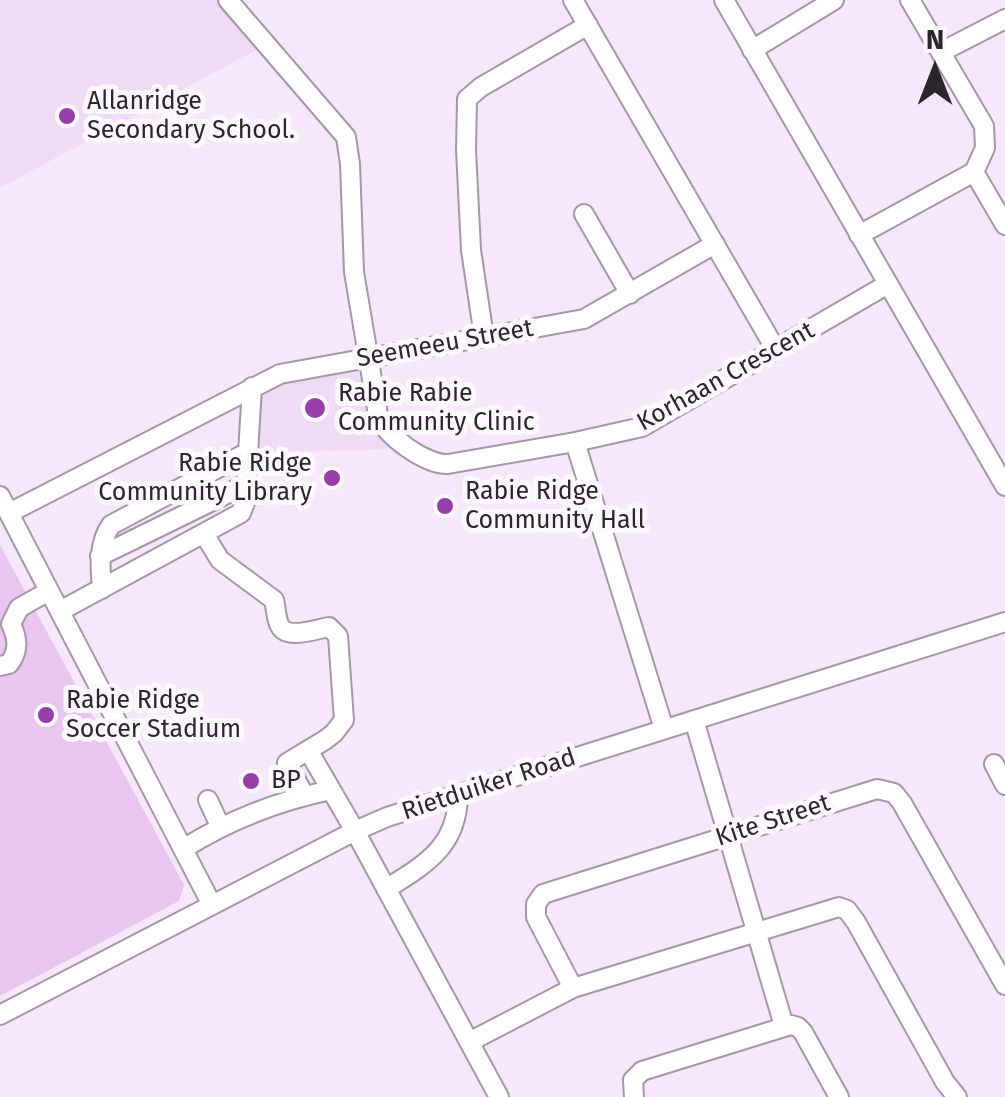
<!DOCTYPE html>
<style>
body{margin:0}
#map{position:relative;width:1005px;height:1097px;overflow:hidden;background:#f7e7fa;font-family:"Fira Sans",sans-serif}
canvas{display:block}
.north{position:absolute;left:885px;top:20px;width:100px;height:100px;-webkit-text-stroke:8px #fcf9fd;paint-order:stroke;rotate:0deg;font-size:28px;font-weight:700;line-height:40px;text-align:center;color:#2b252c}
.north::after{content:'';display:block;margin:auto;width:35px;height:45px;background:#2b252c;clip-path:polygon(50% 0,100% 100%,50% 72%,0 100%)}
</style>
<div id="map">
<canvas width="1005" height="1097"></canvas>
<div class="north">N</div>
</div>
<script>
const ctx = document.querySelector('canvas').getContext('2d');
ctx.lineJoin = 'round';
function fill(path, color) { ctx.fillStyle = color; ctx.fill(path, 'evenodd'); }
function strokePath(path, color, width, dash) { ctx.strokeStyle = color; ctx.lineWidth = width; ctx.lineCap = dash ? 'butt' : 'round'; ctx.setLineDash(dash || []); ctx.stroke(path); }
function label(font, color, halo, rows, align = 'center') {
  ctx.font = font + ' "Fira Sans",sans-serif'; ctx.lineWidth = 10; ctx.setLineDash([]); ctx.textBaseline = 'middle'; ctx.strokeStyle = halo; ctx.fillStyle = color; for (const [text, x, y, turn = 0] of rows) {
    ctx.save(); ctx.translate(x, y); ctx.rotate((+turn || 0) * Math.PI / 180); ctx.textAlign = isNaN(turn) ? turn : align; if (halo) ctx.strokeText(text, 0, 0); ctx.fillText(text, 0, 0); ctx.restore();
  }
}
const built = new Path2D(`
 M0 0H228L267 44 0 188Z
 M366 362 377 427 407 449 254 453 257 390 284 377Z`);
const green = new Path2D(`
 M0 545 184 885 179 901 0 996Z`);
const minor = new Path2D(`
 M228 0 346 137 350 164 354 272 378 415C385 436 426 465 448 464L575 442 642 427 888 284
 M573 0 776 350
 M724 0 1005 486
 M910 0 984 126 985 148 974 172
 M752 50 834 0
 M941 52 1005 19
 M974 172 1005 225
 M584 214 630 294
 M859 235 974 172
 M484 337 471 250 466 150 467 99 481 87 588 25
 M575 442 664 729
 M0 496 212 905
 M9 513 280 374 584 319 715 244
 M204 534 220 560 274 600C276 607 276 620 280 626 288 640 316 629 329 627L338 636 344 720 334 733 325 740 287 763 304 795
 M100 556 247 484
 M102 589C100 567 98 544 111 525L248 452
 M60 611 241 513 245 503 252 387
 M0 666 9 664C19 651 18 639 11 624L19 608 49 591
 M694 720 784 1026
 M308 750 355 831 499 1097
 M994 764 1005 785
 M208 800 220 826
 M183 849C229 820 278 801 331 790
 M386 889C426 864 458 846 458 794
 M573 988 536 917V904L543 894 877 789 894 793 902 803 1005 985
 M0 1015 355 831 387 817 1005 622
 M469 1042 573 988 839 907 847 910 856 922 945 1082 957 1097
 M634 1097 633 1080 642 1071 791 1025 798 1027 803 1032 839 1097`);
const markers = [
 [67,116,10,"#973ea9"],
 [315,408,12,"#973ea9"],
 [332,478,10,"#973ea9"],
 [445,506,10,"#973ea9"],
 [46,715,10,"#973ea9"],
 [251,781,10,"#973ea9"]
];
const poiNames = [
 ["Allanridge",87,102],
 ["Secondary School.",87,131],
 ["Rabie Rabie",338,394],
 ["Community Clinic",338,423],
 ["Rabie Ridge",312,464,"right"],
 ["Community Library",312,493,"right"],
 ["Rabie Ridge",465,492],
 ["Community Hall",465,521],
 ["Rabie Ridge",66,701],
 ["Soccer Stadium",66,730],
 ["BP",271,781]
];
const streetNames = [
 ["Seemeeu Street",445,344,-10],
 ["Korhaan Crescent",726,377,-29],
 ["Rietduiker Road",489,785,-18],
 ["Kite Street",773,821,-18]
];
fill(built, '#f0dbf5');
fill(green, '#e8c6ef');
strokePath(minor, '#a596a8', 22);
strokePath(minor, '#fff', 18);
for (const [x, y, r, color] of markers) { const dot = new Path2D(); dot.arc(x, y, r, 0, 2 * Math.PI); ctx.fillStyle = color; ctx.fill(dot); strokePath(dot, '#fcf9fd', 4); }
label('25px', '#2b252c', '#fcf9fd', poiNames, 'left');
label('25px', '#2b252c', '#fcf9fd', streetNames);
</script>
